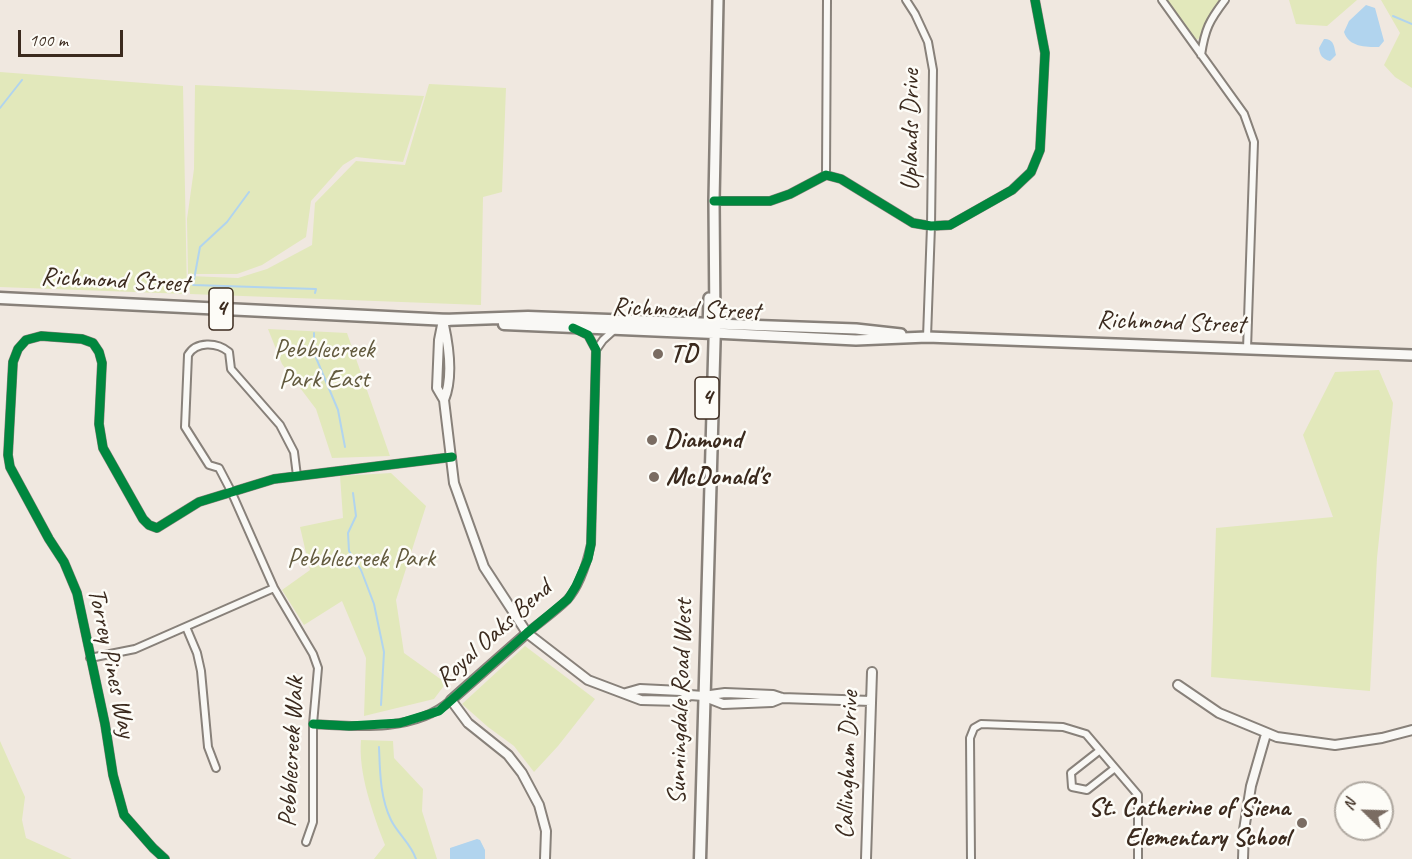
<!DOCTYPE html>
<style>
body{margin:0}
#map{position:relative;width:1412px;height:859px;overflow:hidden;background:#f0e8e0;font-family:Caveat,sans-serif}
canvas{display:block}
.north{position:absolute;left:1334px;top:781px;width:60px;height:60px;box-sizing:border-box;background:#fdfcf7;border:2px solid #afa8a0;border-radius:50%;rotate:293deg;font-size:16px;font-weight:700;line-height:24px;text-align:center;color:#3b2a1e}
.north::after{content:'';display:block;margin:auto;width:21px;height:27px;background:#7a6c62;clip-path:polygon(50% 0,100% 100%,50% 72%,0 100%)}
.scale{position:absolute;left:18px;top:30px;width:105px;height:27px;box-sizing:border-box;border:3px solid #3b2a1e;border-top:0;padding-left:8px;font-size:18px;line-height:21px;white-space:nowrap;color:#3b2a1e;-webkit-text-stroke:4px #fdfcf7;paint-order:stroke}
</style>
<div id="map">
<canvas width="1412" height="859"></canvas>
<div class="north">N</div>
<div class="scale">100 m</div>
</div>
<script>
const ctx = document.querySelector('canvas').getContext('2d');
ctx.lineJoin = 'round';
function fill(path, color) { ctx.fillStyle = color; ctx.fill(path, 'evenodd'); }
function strokePath(path, color, width, dash) { ctx.strokeStyle = color; ctx.lineWidth = width; ctx.lineCap = dash ? 'butt' : 'round'; ctx.setLineDash(dash || []); ctx.stroke(path); }
function label(font, color, halo, rows, align = 'center') {
  ctx.font = font + ' Caveat,sans-serif'; ctx.lineWidth = 5; ctx.setLineDash([]); ctx.textBaseline = 'middle'; ctx.strokeStyle = halo; ctx.fillStyle = color; for (const [text, x, y, turn = 0] of rows) {
    ctx.save(); ctx.translate(x, y); ctx.rotate((+turn || 0) * Math.PI / 180); ctx.textAlign = isNaN(turn) ? turn : align; if (halo) ctx.strokeText(text, 0, 0); ctx.fillText(text, 0, 0); ctx.restore();
  }
}
const green = new Path2D(`
 M1167 0H1221C1211 13 1204 22 1200 38L1196 40 1187 30Z
 M1289 0H1357L1327 26 1296 24Z
 M1381 0H1412V88L1395 77 1384 65 1400 33Z
 M0 72 183 86 187 294 0 287Z
 M429 84 506 88 502 192 483 197 481 305 190 294 189 276 238 278 267 269 312 245 315 203 356 161 405 165Z
 M195 85 424 96 403 162 356 157 343 165 311 201 306 237 262 265 237 274H188L187 219 194 169Z
 M268 329 347 333 390 456 332 458 316 409 282 364Z
 M1379 370 1393 403 1377 558 1370 691 1211 677 1216 528 1333 517 1303 435 1335 372Z
 M391 473 426 506 396 600 404 653 446 683 434 699 364 716 366 658 342 601 304 625 282 590 310 570 300 527 343 518 340 476Z
 M525 646 595 699 558 746 534 772 514 746 488 727 462 704Z
 M361 740 393 741 394 758 423 789 422 811 437 859H374L385 845C373 814 358 773 361 740Z
 M0 741 25 797 22 820 26 838 72 859H0Z`);
const water = new Path2D(`
 M1366 5 1375 8 1384 41 1379 47C1365 47 1349 47 1344 32L1349 21Z
 M1324 39C1334 39 1334 46 1336 55L1330 61C1322 59 1320 55 1319 48Z
 M477 839 480 840 485 850V859H450V848Z`);
const stream = new Path2D(`
 M1393 16 1412 24
 M0 108 22 80
 M249 192 227 222 200 247 193 285 316 289 315 293
 M314 333V353L338 410 345 447
 M353 493 356 516 348 533 349 551 361 570 374 604 384 652 381 705
 M379 747C380 772 380 797 391 820 398 834 411 844 416 859`);
const minor = new Path2D(`
 M906 0 915 14 928 42 933 70 931 226 927 337
 M1162 0 1244 114 1254 142 1247 349
 M1201 55C1205 29 1209 21 1225 0
 M826 175 827 0
 M714 201H770L790 194 826 175 841 179 913 223 931 226 950 225 1012 190 1031 172 1040 150 1045 53 1035 0
 M596 350 603 340 614 330
 M297 476 294 452 280 425 231 369 229 352C217 342 196 341 188 355L185 427 209 465 219 468 231 491 274 588 313 654 318 668 313 724V822L306 842
 M186 627 197 653 201 671 208 747 216 768
 M527 633C540 622 555 612 567 600 580 586 587 562 591 544L596 350 588 335 576 329
 M90 658 135 649 274 588
 M313 724C357 727 416 732 451 700
 M1099 751 1071 773 1072 787 1087 790 1115 768
 M165 859 153 848 124 815 113 775 105 724 77 593 64 562 49 539 10 467 8 455 13 362 18 349 26 340 41 336 82 339 93 343 99 352 102 363 99 424 103 448 143 519 149 525 157 528 199 502 274 479 452 457
 M971 859 970 738 974 728 981 724 1063 727 1086 734 1138 795V859`);
const tertiary = new Path2D(`
 M443 320 439 340 437 388 444 400 454 483 484 567 527 633 588 680 641 700 681 701 690 695
 M444 325C449 348 453 378 444 400
 M527 633 451 700 468 723 508 755 522 773 539 805 546 831 545 859
 M1178 685 1219 713 1277 737 1335 745 1382 738 1412 730
 M626 693 640 689 681 691 690 695 703 696 725 693 773 695 782 698 871 701
 M705 697 723 704 772 702 782 698
 M866 859 872 672
 M1243 859 1244 830 1251 786 1266 734`);
const secondary = new Path2D(`
 M718 0 714 201 715 324 856 329 901 334
 M708 329 709 298
 M714 333 856 340 927 337 1412 355`);
const primary = new Path2D(`
 M0 298 449 320
 M443 320 528 317 715 324 700 859
 M504 324 714 333`);
const cycleway = new Path2D(`
 M714 201H770L790 194 826 175 841 179 913 223 931 226 950 225 1012 190 1031 172 1040 150 1045 53 1035 0
 M313 724 349 726 400 723 439 711 527 633 568 599 576 586 588 559 591 544 596 350 588 335 573 328
 M165 859 153 848 124 815 113 775 105 724 77 593 64 562 49 539 10 467 8 455 13 362 18 349 26 340 41 336 82 339 93 343 99 352 102 363 99 424 103 448 143 519 149 525 157 528 199 502 274 479 452 457`);
const markers = [
 [658,354,6,"#7a6c62"],
 [652,440,6,"#7a6c62"],
 [654,477,6,"#7a6c62"],
 [1302,823,6,"#7a6c62"]
];
const shields = [
 [221,309,24],
 [707,398,24]
];
const shieldNames = [
 ["4",221,309],
 ["4",707,398]
];
const streetNames = [
 ["Uplands Drive",911,130,-90],
 ["Richmond Street",115,281,3],
 ["Richmond Street",686,310,2],
 ["Richmond Street",1171,323,2],
 ["Royal Oaks Bend",494,634,-42],
 ["Torrey Pines Way",111,663,78],
 ["Sunningdale Road West",681,702,-88],
 ["Pebblecreek Walk",292,752,-87],
 ["Callingham Drive",848,765,-88]
];
const parkNames = [
 ["Pebblecreek",324,350],
 ["Park East",324,380],
 ["Pebblecreek Park",361,559]
];
const poiNames = [
 ["TD",670,354],
 ["Diamond",664,440],
 ["McDonald's",666,477],
 ["St. Catherine of Siena",1290,808,"right"],
 ["Elementary School",1290,838,"right"]
];
fill(green, '#e2e8bb');
fill(water, '#b1d4ee');
strokePath(stream, '#b1d4ee', 2);
strokePath(minor, '#88817a', 10);
strokePath(tertiary, '#88817a', 12);
strokePath(secondary, '#88817a', 14);
strokePath(primary, '#88817a', 15);
strokePath(minor, '#f9f8f5', 6);
strokePath(tertiary, '#f9f8f5', 8);
strokePath(secondary, '#f9f8f5', 9);
strokePath(primary, '#f9f8f5', 10);
strokePath(cycleway, '#00873e', 9);
for (const [x, y, r, color] of markers) { const dot = new Path2D(); dot.arc(x, y, r, 0, 2 * Math.PI); ctx.fillStyle = color; ctx.fill(dot); strokePath(dot, '#fdfcf7', 2); }
for (const [x, y, w] of shields) { const box = new Path2D(); box.roundRect(x - w / 2, y - 21, w, 42, 4.5); ctx.fillStyle = '#fdfcf7'; ctx.fill(box); strokePath(box, '#3b2a1e', 1.5); }
label('bold 24px', '#3b2a1e', null, shieldNames);
label('26px', '#3b2a1e', '#fdfcf7', streetNames);
label('26px', '#625a3e', '#fdfcf7', parkNames);
label('bold 26px', '#3b2a1e', '#fdfcf7', poiNames, 'left');
</script>
